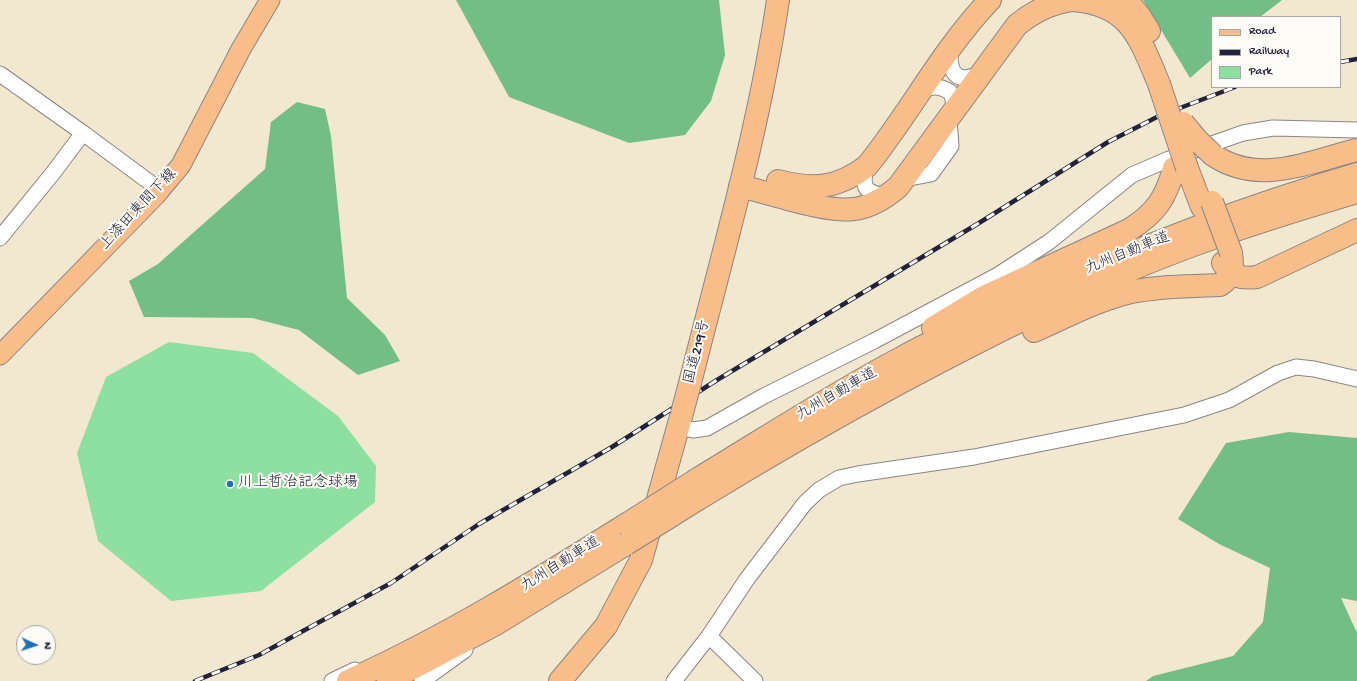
<!DOCTYPE html>
<meta charset="utf-8">
<style>
body{margin:0}
#map{position:relative;width:1357px;height:681px;overflow:hidden;background:#f2e8cf;font-family:"Gochi Hand",sans-serif}
canvas{display:block}
.legend{position:absolute;left:1211px;top:16px;width:130px;height:72px;box-sizing:border-box;background:#fdfcf7;border:1px solid #a5a5ac;margin:0;padding:5px 7px;list-style:none;font-size:12px;color:#22223b}
.legend li{display:flex;align-items:center;gap:8px;height:20px}
.legend b{width:20px;border:1px solid #a5a5ac}
.north{position:absolute;left:16px;top:625px;width:40px;height:40px;box-sizing:border-box;background:#fdfcf7;border:1px solid #a5a5ac;border-radius:50%;rotate:93deg;font-size:11px;font-weight:700;line-height:16px;text-align:center;color:#22223b}
.north::after{content:'';display:block;margin:auto;width:14px;height:18px;background:#1f6fb2;clip-path:polygon(50% 0,100% 100%,50% 72%,0 100%)}
</style>
<div id="map">
<canvas width="1357" height="681"></canvas>
<ul class="legend">
<li><b style="height:5px;background:#f8bd89"></b>Road</li>
<li><b style="height:5px;background:#22223b"></b>Railway</li>
<li><b style="height:11px;background:#8de0a0"></b>Park</li>
</ul>
<div class="north">N</div>
</div>
<script>
const ctx = document.querySelector('canvas').getContext('2d');
ctx.lineJoin = 'round';
function fill(path, color) { ctx.fillStyle = color; ctx.fill(path, 'evenodd'); }
function strokePath(path, color, width, dash) { ctx.strokeStyle = color; ctx.lineWidth = width; ctx.lineCap = dash ? 'butt' : 'round'; ctx.setLineDash(dash || []); ctx.stroke(path); }
function label(font, color, halo, rows, align = 'center') {
  ctx.font = font + ' "Gochi Hand","Klee One",sans-serif'; ctx.lineWidth = 4; ctx.setLineDash([]); ctx.textBaseline = 'middle'; ctx.strokeStyle = halo; ctx.fillStyle = color; for (const [text, x, y, turn = 0] of rows) {
    ctx.save(); ctx.translate(x, y); ctx.rotate((+turn || 0) * Math.PI / 180); ctx.textAlign = isNaN(turn) ? turn : align; if (halo) ctx.strokeText(text, 0, 0); ctx.fillText(text, 0, 0); ctx.restore();
  }
}
const green = new Path2D(`
 M169 342 253 353 338 416 376 466 375 502 261 591 171 601 98 541 77 453 106 377Z`);
const forest = new Path2D(`
 M456 0H719L725 55 711 101 685 135 629 143 509 97Z
 M1143 0H1282L1260 17H1212V59L1190 78Z
 M297 102 325 109 331 136 347 298 385 335 400 361 358 375 299 330 252 318 144 317 129 281 158 264 265 169 271 122Z
 M1289 432 1357 438V601L1341 598 1357 633V681H1146L1153 676 1233 656 1263 622 1270 568 1219 544 1178 519 1226 443Z`);
const minor = new Path2D(`
 M950 50C949 75 958 85 982 72
 M0 74 83 133 53 173 0 238
 M920 91C931 86 939 85 950 92L953 98 954 113
 M83 133 160 190
 M867 166C860 187 866 195 888 195
 M904 179 931 174 951 146 949 119
 M679 427 693 430 707 428 764 396 874 341 998 275 1049 242 1132 175 1169 159 1243 133 1273 128 1357 130
 M709 636 755 681
 M332 681 355 670
 M422 681 465 650
 M674 681 709 636 747 579 805 503 819 490 839 478 858 474 974 457 1184 415 1229 400 1278 373 1296 367 1314 369 1357 379`);
const major = new Path2D(`
 M0 355 156 195 181 165 241 49 270 0`);
const highway = new Path2D(`
 M1072 0C1129 4 1139 36 1159 84
 M1126 0 1139 15 1149 31
 M1213 155C1259 186 1308 162 1357 150
 M1187 168 1202 207
 M778 181C813 190 837 189 867 166 910 113 942 50 990 0
 M740 186C770 193 826 213 854 209 871 207 885 198 898 187L1017 25C1034 11 1050 3 1071 0
 M1223 263C1231 277 1241 279 1257 277L1357 230
 M933 328 984 297 1129 230C1156 213 1166 198 1174 168
 M1034 331C1066 317 1097 300 1131 292 1160 286 1191 286 1220 285 1233 277 1233 267 1231 253
 M690 383C722 256 759 129 778 0
 M696 480C764 439 831 395 901 358 941 336 982 318 1024 299 1132 250 1243 207 1357 174
 M698 499C827 420 960 347 1098 284 1181 246 1269 218 1357 192
 M348 681C446 637 536 581 627 524
 M388 681 494 625 626 544
 M560 681 606 626 641 560 682 413`);
const rail = new Path2D(`
 M1340 62 1357 59
 M195 681 259 655 391 583 479 524 612 447 717 380 979 223 1108 142 1159 116 1235 87`);
const highwayBridge = new Path2D(`
 M1159 84 1187 168
 M1183 123 1197 140 1213 155
 M1212 202 1231 253
 M682 413 690 383
 M627 524 696 480
 M626 544 698 499`);
const markers = [
 [230,484,4,"#1f6fb2"]
];
const streetNames = [
 ["上漆田東間下線",139,210,-47],
 ["九州自動車道",1128,254,-22],
 ["国道219号",698,352,-76],
 ["九州自動車道",837,395,-30],
 ["九州自動車道",561,565,-32]
];
const poiNames = [
 ["川上哲治記念球場",238,484]
];
fill(green, '#8de0a0');
fill(forest, '#72be86');
strokePath(minor, '#8a8585', 17);
strokePath(major, '#8a8585', 21);
strokePath(highway, '#8a8585', 24);
strokePath(minor, '#fff', 15);
strokePath(major, '#f8bd89', 19);
strokePath(highway, '#f8bd89', 22);
strokePath(rail, '#22223b', 4.5);
strokePath(rail, '#fdfcf7', 3, [9]);
strokePath(highwayBridge, '#8a8585', 24, []);
strokePath(highwayBridge, '#f8bd89', 22);
for (const [x, y, r, color] of markers) { const dot = new Path2D(); dot.arc(x, y, r, 0, 2 * Math.PI); ctx.fillStyle = color; ctx.fill(dot); strokePath(dot, '#fdfcf7', 1.5); }
label('15px', '#22223b', '#fdfcf7', streetNames);
label('15px', '#22223b', '#fdfcf7', poiNames, 'left');
</script>
